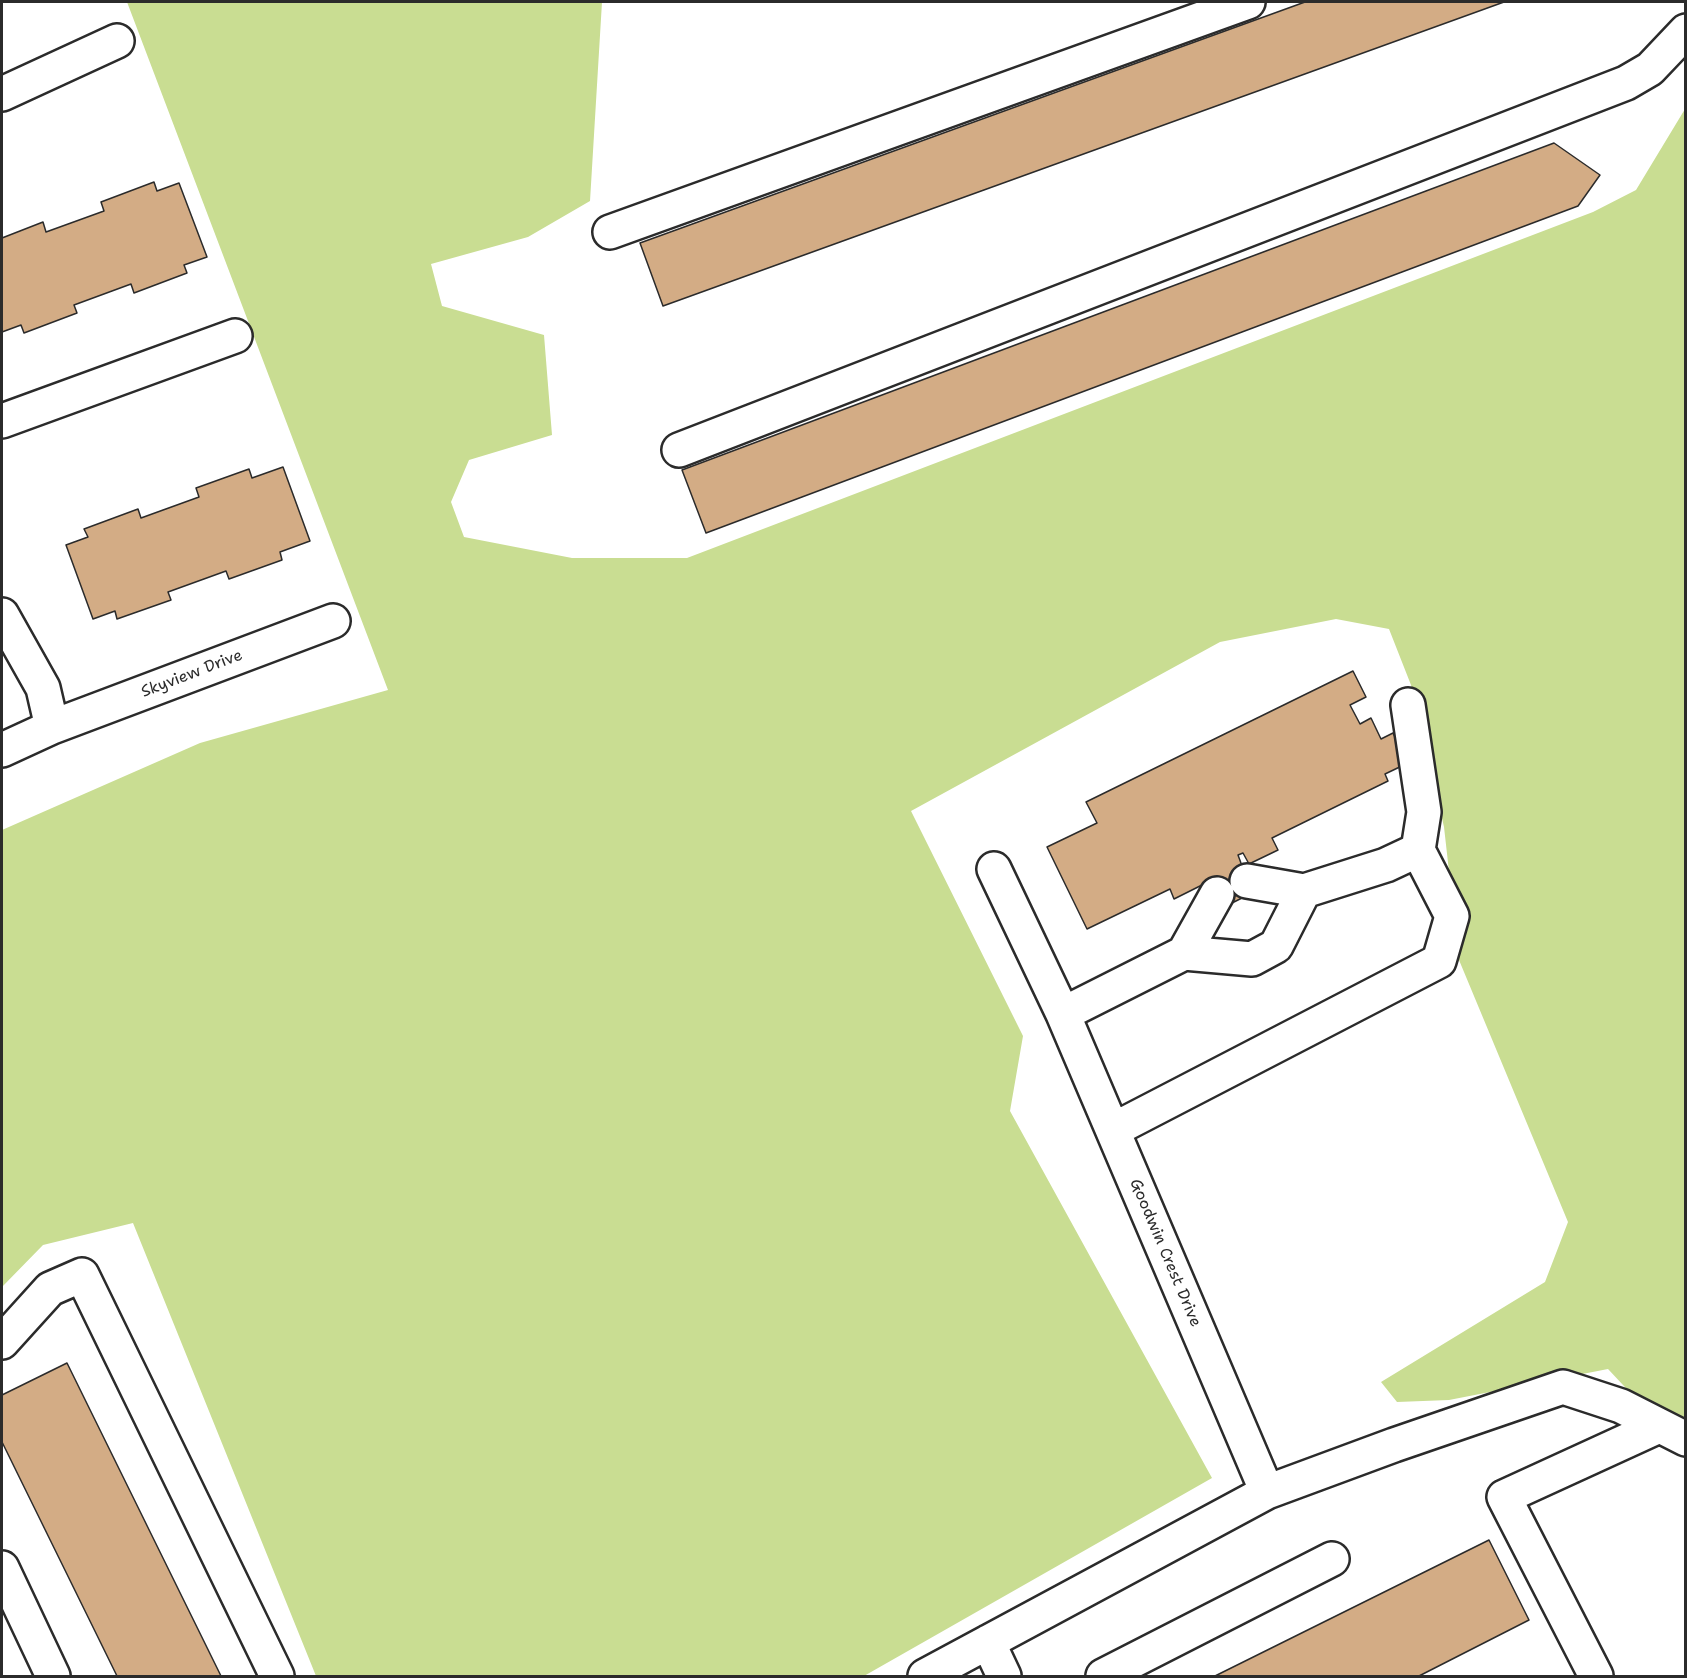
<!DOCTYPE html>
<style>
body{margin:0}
#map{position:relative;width:1687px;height:1678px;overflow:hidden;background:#fff;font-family:"Shantell Sans",sans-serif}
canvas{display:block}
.frame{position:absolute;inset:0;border:3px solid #2b2b2b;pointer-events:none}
</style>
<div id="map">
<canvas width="1687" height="1678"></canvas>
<div class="frame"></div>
</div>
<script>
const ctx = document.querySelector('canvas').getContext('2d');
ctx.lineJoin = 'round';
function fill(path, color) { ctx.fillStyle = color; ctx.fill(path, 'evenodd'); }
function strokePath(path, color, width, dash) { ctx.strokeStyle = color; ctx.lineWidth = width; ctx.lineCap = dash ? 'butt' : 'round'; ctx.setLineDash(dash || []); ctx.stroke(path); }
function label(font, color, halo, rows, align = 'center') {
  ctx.font = font + ' "Shantell Sans",sans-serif'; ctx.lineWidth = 5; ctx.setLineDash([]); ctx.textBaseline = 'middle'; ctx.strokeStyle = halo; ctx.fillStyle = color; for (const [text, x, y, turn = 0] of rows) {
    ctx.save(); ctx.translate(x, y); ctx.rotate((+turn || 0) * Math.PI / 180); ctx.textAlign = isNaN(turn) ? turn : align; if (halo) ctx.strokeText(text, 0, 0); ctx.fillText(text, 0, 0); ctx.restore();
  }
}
const green = new Path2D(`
 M127 2H602L590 201 528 237 431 264 442 306 544 335 552 435 469 460 451 502 464 537 572 558H687L1593 212 1636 190 1685 109V1430L1653 1417 1608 1369 1449 1400 1397 1402 1381 1382 1545 1282 1568 1222 1459 960 1444 827 1411 685 1389 629 1336 619 1220 642 911 811 1023 1036 1010 1111 1212 1478 864 1676H316L133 1223 43 1245 2 1287V830L200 743 388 690Z`);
const building = new Path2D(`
 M1305 2H1504L663 306 640 243Z
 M1554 143 1600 175 1578 206 706 533 682 470Z
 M154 182 157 191 179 183 207 257 184 265 187 273 134 293 131 284 74 305 77 313 24 333 21 325 2 332V238L43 222 46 232 104 211 101 202Z
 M283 467 310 541 280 552 282 560 229 579 226 571 168 592 171 600 117 619 115 611 93 619 66 545 88 537 84 529 138 509 141 518 199 497 196 488 249 469 252 478Z
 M1353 671 1366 697 1350 705 1360 724 1371 718 1381 739 1393 733 1408 763 1385 774 1388 781 1272 838 1278 850 1249 864 1243 853 1238 855 1252 893 1224 907 1208 882 1174 899 1170 889 1087 929 1047 847 1097 823 1086 802Z
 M67 1363 221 1676H117L2 1442V1395Z
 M1489 1540 1529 1620 1419 1676H1215Z`);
const minor = new Path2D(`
 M2 94 117 41
 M610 232 1248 2
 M2 421 235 336
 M679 450 1626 83 1650 69 1686 31
 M2 615 43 688 52 727
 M1408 705 1424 812 1418 850
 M2 750 52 727 333 621
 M994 869 1063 1014 1184 953 1252 959 1276 946 1304 891 1386 865 1418 850 1452 916 1439 961 1113 1130
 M1247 881 1304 891
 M1184 953 1217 894
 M1063 1014 1267 1492
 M2 1342 50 1289 82 1275 277 1676
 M2 1568 53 1676
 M988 1642 1004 1676
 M925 1676 1267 1492 1394 1445 1563 1387 1621 1406 1686 1439
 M1103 1676 1332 1559
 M1596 1676 1504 1497 1659 1426`);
const streetNames = [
 ["Skyview Drive",192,674,-21],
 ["Goodwin Crest Drive",1165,1253,67]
];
fill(green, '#c9dd92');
fill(building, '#d3ac85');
strokePath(building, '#2b2b2b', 1.5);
strokePath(minor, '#2b2b2b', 38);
strokePath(minor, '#fff', 33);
label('16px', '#2b2b2b', '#fff', streetNames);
</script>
